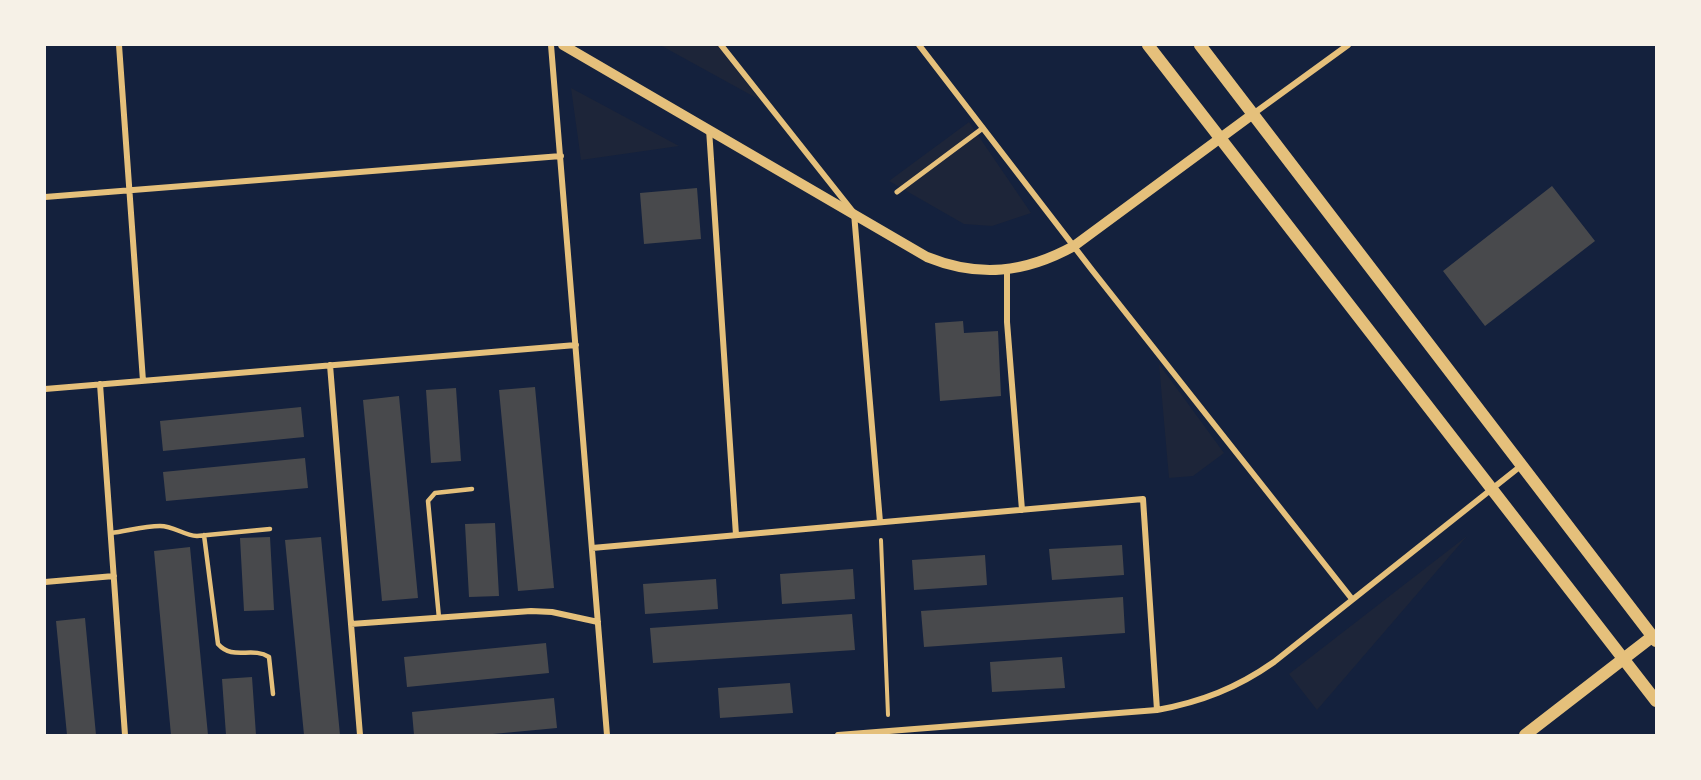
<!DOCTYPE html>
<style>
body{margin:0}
#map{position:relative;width:1701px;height:780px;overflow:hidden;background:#14213d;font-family:"Golos Text",sans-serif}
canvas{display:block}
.frame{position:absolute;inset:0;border:46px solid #f6f1e7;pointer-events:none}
</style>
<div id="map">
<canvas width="1701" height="780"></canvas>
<div class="frame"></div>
</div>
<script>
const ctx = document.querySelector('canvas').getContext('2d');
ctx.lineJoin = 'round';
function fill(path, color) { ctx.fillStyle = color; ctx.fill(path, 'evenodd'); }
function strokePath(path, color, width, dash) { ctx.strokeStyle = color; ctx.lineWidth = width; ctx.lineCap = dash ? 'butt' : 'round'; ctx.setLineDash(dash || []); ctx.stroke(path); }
const green = new Path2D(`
 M660 45H717L760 100Z
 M571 88 679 146 581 160Z
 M969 122 1031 213 992 226 964 224 889 181Z
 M1159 364 1224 453 1193 476 1169 478Z
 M1467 536 1317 710 1289 674Z`);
const building = new Path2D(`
 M1552 186 1595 241 1485 326 1443 271Z
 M697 188 701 239 644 244 640 193Z
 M963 321 964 333 998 331 1001 396 940 401 935 323Z
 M535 387 554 588 518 591 499 390Z
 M456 388 461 461 431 463 426 390Z
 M399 396 418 598 382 601 363 400Z
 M301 407 304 437 163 451 160 421Z
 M305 458 308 488 166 501 163 472Z
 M495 523 499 596 469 597 465 524Z
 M270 537 274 610 244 611 240 538Z
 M321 537 340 735H304L285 540Z
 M1122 545 1124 575 1052 580 1049 549Z
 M190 547 208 735H171L154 551Z
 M985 555 987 585 914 590 912 560Z
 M853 569 855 599 782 604 780 574Z
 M716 579 718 609 645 614 643 584Z
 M1123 597 1125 633 924 647 921 611Z
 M852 614 855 650 653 663 650 628Z
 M85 618 96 735H67L56 621Z
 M546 643 549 673 407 687 404 657Z
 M1062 657 1065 688 992 692 990 662Z
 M252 677 256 735H226L222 679Z
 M790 683 793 713 720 718 718 688Z
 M554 698 557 728 482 735H414L412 712Z`);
const path = new Path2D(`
 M881 540 888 715`);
const service = new Path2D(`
 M111 533C127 531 144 526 160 526 174 526 183 535 197 536L270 529
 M204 535 218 644C233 661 252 646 269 657L273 694
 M439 618 428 501 435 493 472 489`);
const pedestrian = new Path2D(`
 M897 192 983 128`);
const minor = new Path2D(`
 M119 45 143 381
 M551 45 607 735
 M721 45 854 213 880 522
 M919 45 1092 270 1352 599
 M1253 114 1348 45
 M709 129 736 535
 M45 197 561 156
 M1007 271V322L1022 510
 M330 365 360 735
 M100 384 125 735
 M45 389 576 345
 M592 548 1143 499 1157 710
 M45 582 114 576
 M351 624 531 611 552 612 598 622
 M838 735 1157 710C1201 702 1237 688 1274 662L1522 465`);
const tertiary = new Path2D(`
 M563 45 927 257C979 278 1025 273 1074 246L1253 114`);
const secondary = new Path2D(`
 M1148 45 1656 701
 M1200 45 1656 641
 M1525 735 1653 636`);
fill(green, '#1d2539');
fill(building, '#48494c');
strokePath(path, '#e5c07b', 4);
strokePath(service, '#e5c07b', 4.5);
strokePath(pedestrian, '#e5c07b', 5);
strokePath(minor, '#e5c07b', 6);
strokePath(tertiary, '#e5c07b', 10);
strokePath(secondary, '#e5c07b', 12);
</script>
